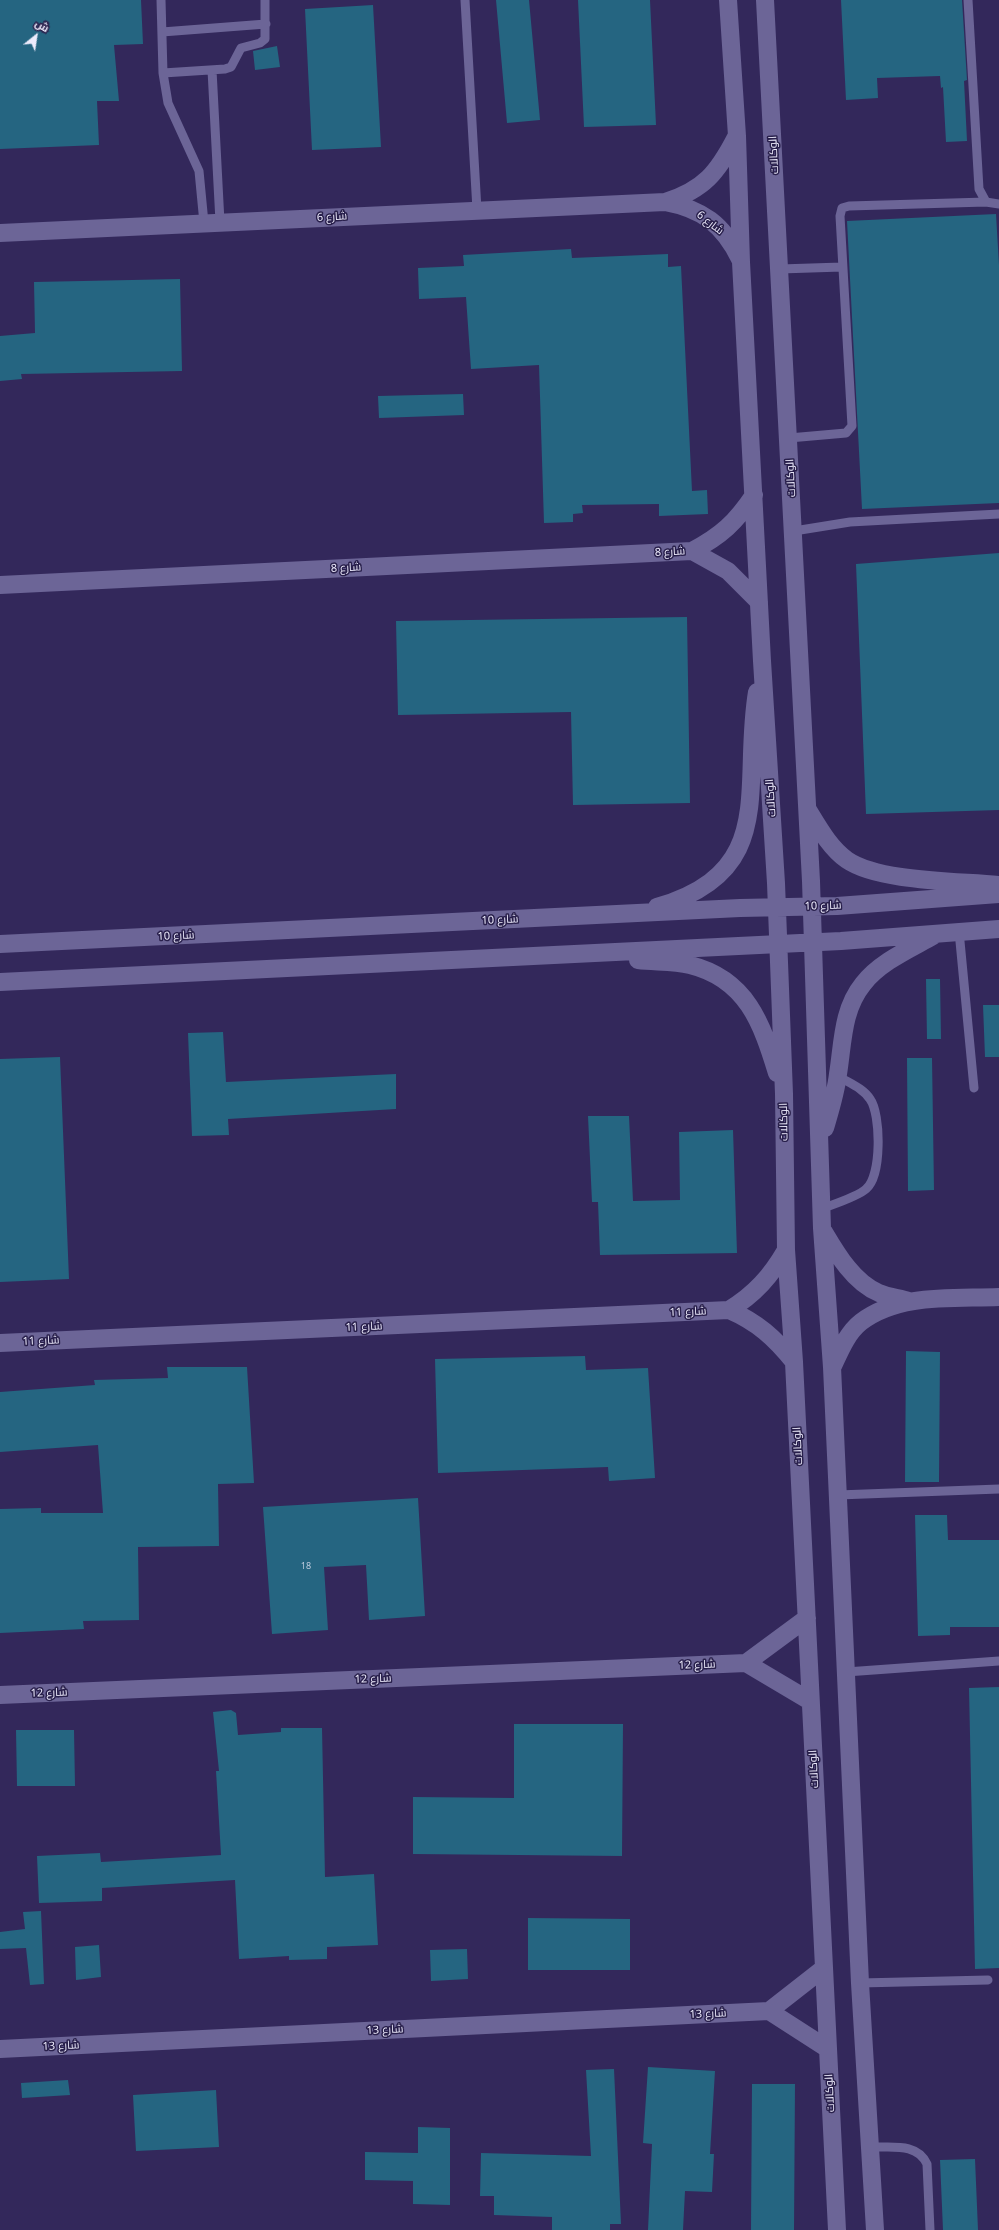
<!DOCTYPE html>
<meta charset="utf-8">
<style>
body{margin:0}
#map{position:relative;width:999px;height:2230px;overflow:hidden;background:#29204c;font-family:"Noto Sans",Cairo,sans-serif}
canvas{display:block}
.north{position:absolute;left:16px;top:16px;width:40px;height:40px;-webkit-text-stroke:3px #29204c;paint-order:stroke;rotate:30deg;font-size:11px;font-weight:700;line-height:16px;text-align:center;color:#edebfc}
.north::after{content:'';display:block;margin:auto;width:14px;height:18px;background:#edebfc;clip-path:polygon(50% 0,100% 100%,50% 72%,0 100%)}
</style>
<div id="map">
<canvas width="999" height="2230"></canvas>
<div class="north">ش</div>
</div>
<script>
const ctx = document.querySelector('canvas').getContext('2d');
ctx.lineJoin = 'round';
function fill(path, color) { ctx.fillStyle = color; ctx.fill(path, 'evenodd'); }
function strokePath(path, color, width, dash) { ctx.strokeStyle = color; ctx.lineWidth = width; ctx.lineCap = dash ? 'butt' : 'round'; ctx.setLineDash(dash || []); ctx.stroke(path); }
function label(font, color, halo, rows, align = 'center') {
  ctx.font = font + ' "Noto Sans",Cairo,sans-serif'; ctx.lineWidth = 3; ctx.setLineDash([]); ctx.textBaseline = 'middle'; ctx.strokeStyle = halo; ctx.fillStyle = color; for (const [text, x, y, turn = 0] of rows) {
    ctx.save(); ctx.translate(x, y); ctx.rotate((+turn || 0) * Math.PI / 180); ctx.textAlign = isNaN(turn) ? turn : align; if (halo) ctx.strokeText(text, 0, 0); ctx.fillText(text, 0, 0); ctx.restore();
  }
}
const built = new Path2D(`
 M0 0H999V2230H0Z`);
const building = new Path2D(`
 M0 0H141L143 44 114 45 119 101H97L99 145 0 149Z
 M496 0H529L540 120 507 123Z
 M578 0H650L656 125 584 127Z
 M841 0H962L967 80 964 81 967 141 946 142 943 87 941 88 940 76 877 78 878 98 846 100Z
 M373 5 381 147 312 150 305 9Z
 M277 46 280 67 255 70 253 51Z
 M996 214 999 265V503L862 509 847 221Z
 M571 249 572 258 668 254V267L681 266 692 491 707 490 708 514 659 516V504L582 505 583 513 573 514V522L544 523 539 365 471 369 466 297 419 299 418 268 464 266 463 255Z
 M180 279 182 371 21 374 22 379 0 381V336L35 333 34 282Z
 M463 394 464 415 379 418 378 396Z
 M999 553V810L866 814 856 564Z
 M687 617 690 803 573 805 571 712 398 715 396 621Z
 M926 979H940L941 1039H927Z
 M983 1005H999V1057H985Z
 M223 1032 226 1082 396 1074V1109L228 1119 229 1135 192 1136 188 1033Z
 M60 1057 69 1279 0 1282V1059Z
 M907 1058H932L934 1190 908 1191Z
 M588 1116H629L633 1201 680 1200 679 1132 733 1130 737 1253 600 1255 598 1202H592Z
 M906 1351 940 1352 939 1482H905Z
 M585 1356 586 1370 648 1368 655 1478 609 1481 608 1467 438 1473 435 1359Z
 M167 1367H247L254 1483 218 1484 219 1546 138 1547 139 1620 83 1621 84 1629 0 1633V1509L41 1508V1513H103L98 1445 0 1452V1392L95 1385 94 1380 168 1378Z
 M418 1498 425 1616 369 1620 366 1565 324 1567 328 1630 272 1634 263 1507Z
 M915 1515H947L948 1540H999V1627H950V1635L918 1636Z
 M999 1687V1968L975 1969 969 1688Z
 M231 1710 236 1713 238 1735 281 1732V1728H322L325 1877 374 1874 378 1945 327 1947V1959L289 1960V1956L239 1959 235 1880 102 1888V1901L39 1903 37 1856 100 1853 101 1862 221 1855 216 1771H219L213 1712Z
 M514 1724H623L622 1856 413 1854V1797L514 1798Z
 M16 1730H74L75 1786H17Z
 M41 1911 44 1984 30 1985 26 1948 0 1949V1932L25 1929 23 1912Z
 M528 1918 630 1919V1970H528Z
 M99 1945 101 1977 76 1980 75 1947Z
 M467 1949 468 1979 431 1981 430 1950Z
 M648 2067 715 2071 710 2154H714L712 2192 685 2191 683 2230H648L652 2144 643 2143Z
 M614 2069 621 2224H610V2230H552V2217L494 2215V2196H480L481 2153 591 2156 586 2070Z
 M68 2080 70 2095 22 2098 21 2083Z
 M752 2084H795L794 2230H751Z
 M216 2090 219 2147 136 2151 133 2095Z
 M418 2127 450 2128V2205L413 2204V2181L365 2180V2152L418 2153Z
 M975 2159 978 2230H943L940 2160Z`);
const lane = new Path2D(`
 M161 0 163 73 168 103 199 171 204 223
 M465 0 477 210
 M968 0 979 189 986 202 999 204
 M162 32 266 24
 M212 70 220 222
 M163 73 225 69 231 67 241 48 260 43 265 39V0
 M780 269 842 267
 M789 438 846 433 852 426 840 216 842 208 849 206 986 202
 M794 531 850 522 999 514
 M959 931 974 1088
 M821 1209C834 1204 857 1197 866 1189 882 1176 881 1114 870 1099 863 1088 849 1083 838 1076
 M838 1495 999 1489
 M846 1672 999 1661
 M860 1983 988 1980
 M870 2147C891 2148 917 2142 927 2164L930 2230`);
const street = new Path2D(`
 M728 0 737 136 741 262 762 661 776 883 784 1094 786 1250 794 1362 837 2230
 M765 0 811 881 822 1228 832 1367 860 1983 875 2230
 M665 202C704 190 718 172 736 137
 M0 233 665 202C702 209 723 224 740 259
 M692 551 728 571 759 602
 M0 585 692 551C721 536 736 522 754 495
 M808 810C819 828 830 848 847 860 879 882 959 881 999 885
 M657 907C779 871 741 789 757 692
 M0 944 740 908 837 906 999 894
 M638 960C655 962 674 961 690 965 747 979 762 1024 777 1073
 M0 982 841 941 999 929
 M825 1128C830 1111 836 1092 838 1074 843 1043 842 1010 863 984 880 962 910 949 933 936
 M824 1232C837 1254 854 1283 879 1293 888 1297 899 1298 909 1301
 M729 1310C755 1294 771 1276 786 1250
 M0 1343 729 1310C757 1322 775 1338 794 1362
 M833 1366C840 1351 847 1333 861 1322 899 1293 953 1299 999 1297
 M746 1663 807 1618
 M0 1695 746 1663 810 1701
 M769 2011 824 1968
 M0 2049 769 2011 828 2049`);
const numberNames = [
 ["18",306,1566]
];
const streetNames = [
 ["الوكالات",774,155,-93],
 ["شارع 6",332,217,-3],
 ["شارع 6",710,223,38],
 ["الوكالات",791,478,-93],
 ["شارع 8",670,552,-3],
 ["شارع 8",346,568,-3],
 ["الوكالات",771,798,-94],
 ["شارع 10",823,906,-2],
 ["شارع 10",500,920,-3],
 ["شارع 10",176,936,-3],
 ["الوكالات",784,1122,-91],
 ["شارع 11",688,1312,-3],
 ["شارع 11",364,1327,-3],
 ["شارع 11",41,1341,-3],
 ["الوكالات",798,1446,-93],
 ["شارع 12",697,1665,-2],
 ["شارع 12",373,1679,-2],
 ["شارع 12",49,1693,-2],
 ["الوكالات",814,1769,-93],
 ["شارع 13",708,2014,-3],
 ["شارع 13",385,2030,-3],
 ["شارع 13",61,2046,-3],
 ["الوكالات",830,2093,-93]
];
fill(built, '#33285b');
fill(building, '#256581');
strokePath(lane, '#6c6597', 9);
strokePath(street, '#6c6597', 18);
label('9px', '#bbcadd', null, numberNames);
label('11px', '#edebfc', '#29204c', streetNames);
</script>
